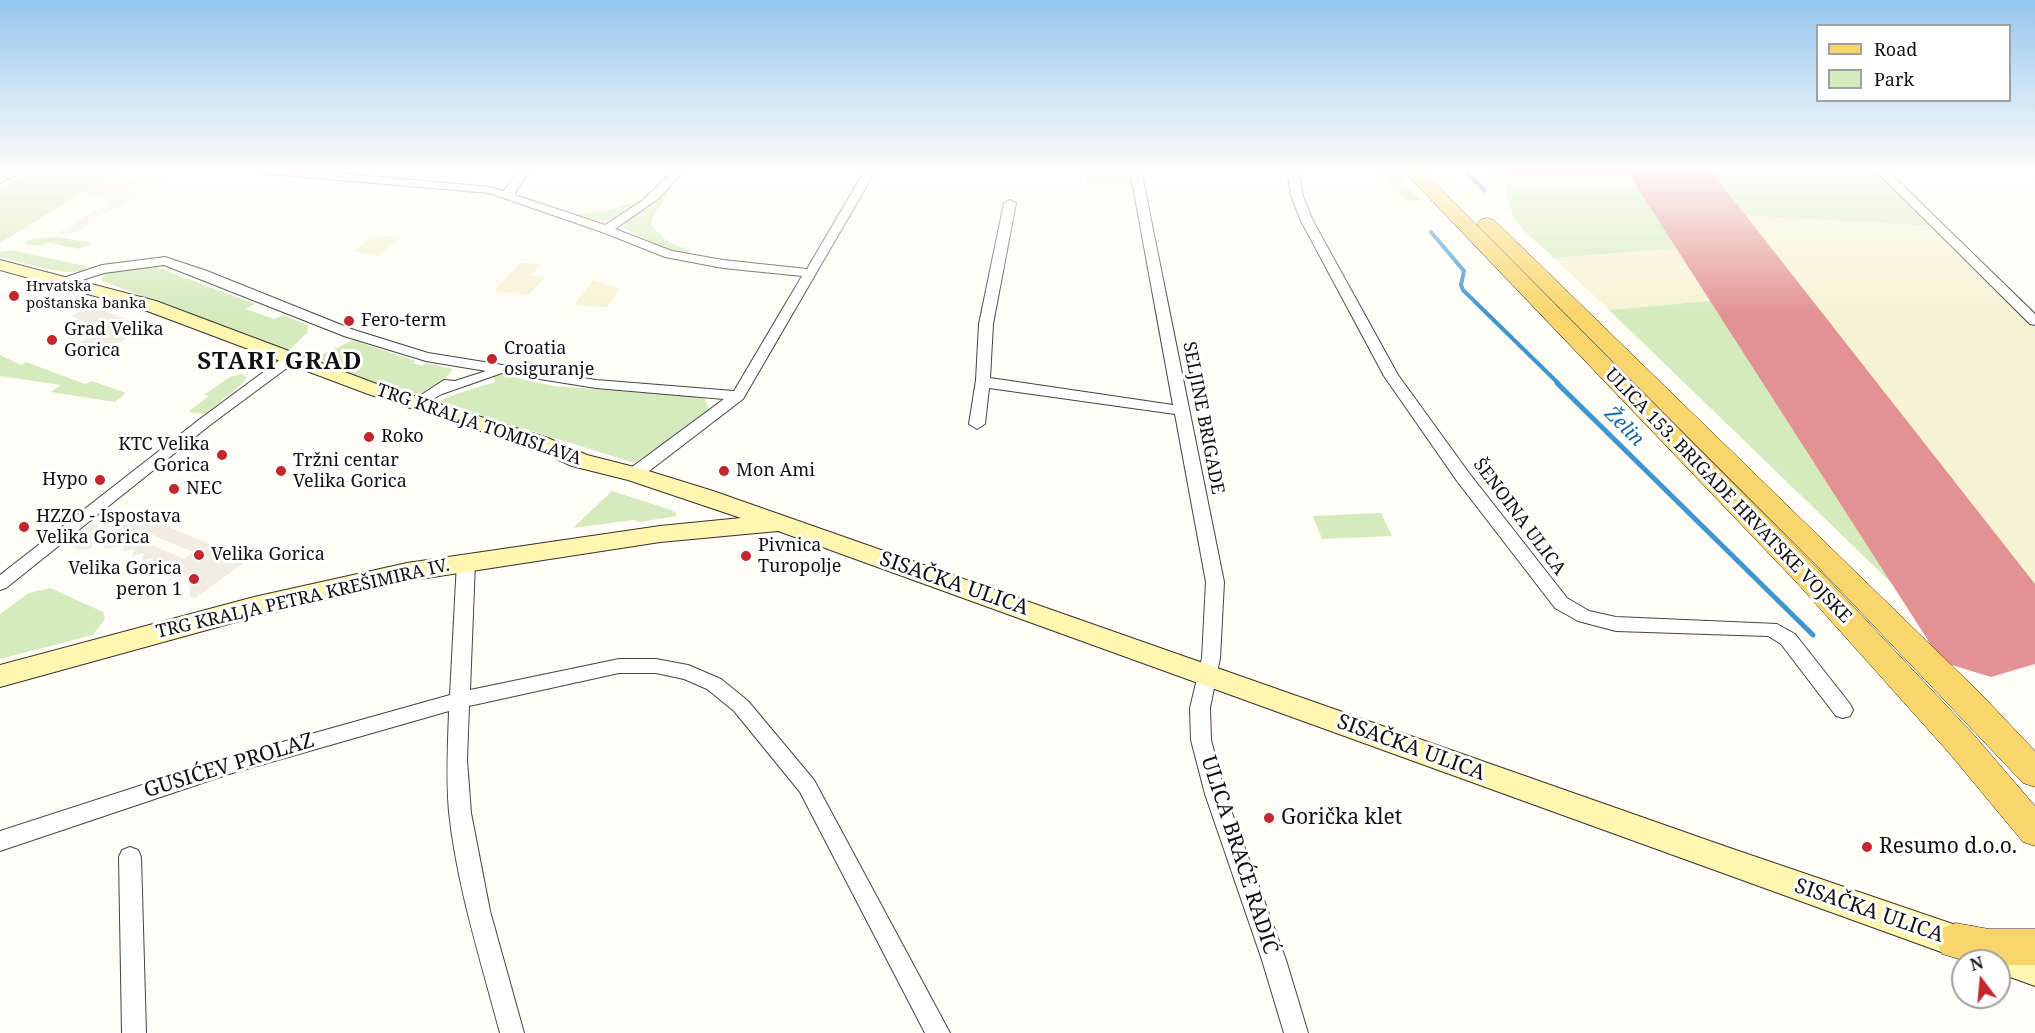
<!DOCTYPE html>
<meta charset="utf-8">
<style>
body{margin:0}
#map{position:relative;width:2035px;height:1033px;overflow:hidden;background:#fffdf5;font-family:"Noto Serif",serif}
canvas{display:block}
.legend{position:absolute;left:1816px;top:24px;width:195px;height:78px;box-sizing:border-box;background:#fff;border:2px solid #a0a0a0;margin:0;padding:8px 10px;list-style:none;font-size:18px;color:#111}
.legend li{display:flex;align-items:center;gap:12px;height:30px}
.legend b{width:30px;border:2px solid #a0a0a0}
.north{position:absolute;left:1951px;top:949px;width:60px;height:60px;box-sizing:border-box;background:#fff;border:2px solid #a0a0a0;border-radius:50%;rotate:344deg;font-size:16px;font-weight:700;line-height:24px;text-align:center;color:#111}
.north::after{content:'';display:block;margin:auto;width:21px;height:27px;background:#c4262e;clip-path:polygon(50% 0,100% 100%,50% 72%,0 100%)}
</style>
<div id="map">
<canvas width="2035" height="1033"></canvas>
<ul class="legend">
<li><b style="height:8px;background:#f9d66b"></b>Road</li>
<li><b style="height:16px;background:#d5ebbd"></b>Park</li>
</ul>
<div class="north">N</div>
</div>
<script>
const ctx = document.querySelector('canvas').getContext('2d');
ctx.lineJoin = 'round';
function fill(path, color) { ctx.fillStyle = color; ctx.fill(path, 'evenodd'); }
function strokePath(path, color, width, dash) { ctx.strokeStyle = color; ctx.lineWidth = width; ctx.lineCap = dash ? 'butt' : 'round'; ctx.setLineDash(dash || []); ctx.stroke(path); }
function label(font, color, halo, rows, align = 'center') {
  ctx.font = font + ' "Noto Serif",serif'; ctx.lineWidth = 6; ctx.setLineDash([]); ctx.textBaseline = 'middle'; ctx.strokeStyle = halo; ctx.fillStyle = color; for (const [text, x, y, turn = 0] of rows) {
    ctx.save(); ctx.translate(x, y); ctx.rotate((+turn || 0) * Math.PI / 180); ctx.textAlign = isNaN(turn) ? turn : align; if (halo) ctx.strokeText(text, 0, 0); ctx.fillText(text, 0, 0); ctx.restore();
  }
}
const farmland = new Path2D(`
 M1489 170H1647L1659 188 1503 185Z
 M1720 214 1933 226 2035 328V606L2011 605Z
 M374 235 401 237 378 256 354 251Z
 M1693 247 1731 299 1609 310 1554 258Z
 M521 263 541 264 531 276 546 277 528 295 494 291Z
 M593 280 620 288 607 307 574 305Z`);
const green = new Path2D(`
 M37 170H120L0 243V187Z
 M1087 170H1128L1131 185 1086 184Z
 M1378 170H1392L1421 201H1407Z
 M1686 170H1874L1933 226 1720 214Z
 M1503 185 1659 188 1693 247 1554 258C1541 245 1522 232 1513 216 1508 206 1509 194 1503 185Z
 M666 194H668L652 218 651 225 668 242 691 251 685 255 667 250 623 228 626 221Z
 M646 198 648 199C616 217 610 227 573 215L612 209Z
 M57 237 92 243 80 249 49 243 41 246 23 244 29 240Z
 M12 250 85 266 87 268C72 280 20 261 0 257V252Z
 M156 267 255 304 246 309 274 319 283 315 308 325 307 333 286 353 101 280 105 273Z
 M1731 299 1975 632 1984 644 1963 640 1937 627 1609 310Z
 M353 340 416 361 413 363 421 366 426 363 453 369C443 384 427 392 410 398L307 360 314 352 321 355Z
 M0 355 21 365 26 362 85 384 92 381 126 393 115 402 51 392 61 385 0 376Z
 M241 374 247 377 242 384 205 414 188 412 209 396 204 395 230 377Z
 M505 375 553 386 688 396 705 399 710 411 635 463 438 402 453 395 495 382 493 376Z
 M612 491 671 510 677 514 676 516 640 522 633 520 573 528Z
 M1381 513 1392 536 1322 539 1313 516Z
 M50 588 103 612 105 619 93 635 0 659V614L29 593Z`);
const plaza = new Path2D(`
 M99 180 140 181 129 190H145L158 181 170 182 92 220 95 223 81 228 82 229 71 234 58 233 115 198 73 196Z
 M91 306 146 327 87 360 61 351 104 330 71 316Z
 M140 515 248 560 195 598 190 597V575L180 577 181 571 170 573 171 566 160 568 161 562 151 564 153 558 142 560 144 553 132 556 134 549 123 551 124 546 103 549 114 521 127 516ZM143 531 193 552V553L184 559 134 537Z
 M91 524 99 525 91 548 80 550 69 545 74 534Z`);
const streamFar1 = new Path2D(`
 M1464 170 1485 191
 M1431 232 1464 271 1461 285 1463 290 1559 384`);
const stream = new Path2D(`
 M1557 383 1813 635`);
const runway = new Path2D(`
 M1626 170H1710L2035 584V664L1991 677 1942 662Z`);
const street = new Path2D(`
 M11 170H25L0 183V176Z
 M253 170H301L490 187 504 191 520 170H531L516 190 515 195 605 225 642 201 674 170H685L659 198 615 229 672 251 723 260 807 269 865 170H876L743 399 640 478H628L626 474 628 470 724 399 596 388 502 373 442 394 417 408 410 404 412 401 444 380 455 381 486 371 426 361 344 336 164 265 104 273 67 285 61 281 63 278 102 265 165 257 207 271 354 330 428 353 596 380 734 391 802 276 723 268 665 257 602 232 489 193 258 173Z
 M1130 170H1141L1224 582 1220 658 1210 708 1211 740 1225 794 1286 960 1308 1033H1284L1262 960 1205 794 1191 740 1190 708 1202 658 1206 582 1175 414 989 388 985 424 977 429 969 424 976 380 979 324 1004 203 1010 200 1016 203 993 324 990 378 1173 405Z
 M1287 170H1298L1303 196 1313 221 1398 375 1469 473 1567 598 1589 611 1616 617 1777 624 1795 634 1850 704 1853 710 1850 716 1843 718 1836 716 1781 644 1768 636 1616 631 1578 621 1555 608 1457 481 1384 376 1301 221 1291 196Z
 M1875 170H1887L2035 314V325L2030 324Z
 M290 355 295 356 297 359 295 362 210 425 6 588 0 590V575L200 419 285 356Z
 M466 556 472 558 475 562 470 690 619 659H656L688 665 721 679 748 701 814 780 950 1033H925L800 792 734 711 707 689 684 679 656 673H619L469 706 467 760 471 813 490 911 524 1033H500C481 961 457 887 449 812 446 778 448 744 449 711L229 774 0 851V831L229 757 450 695 457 562 460 558Z
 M130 847 138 850 141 857 146 1033H122L119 857 122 850Z`);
const secondary = new Path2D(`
 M0 260 156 301 382 386 548 438 587 455 642 469 713 491 1727 847 2035 952V986L1999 973V961H1966L778 531 660 542 407 581 254 617 0 687V665L254 597 407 563 660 526 741 518 628 480 572 466 532 448 368 394 142 309 0 270Z`);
const primary = new Path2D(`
 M1403 170H1422L1819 570 1974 735 2035 806V846L2023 842 1950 754 1798 584Z
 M1487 218 1494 220 1980 693 2035 751V787L2023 783 1822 571 1480 228 1477 224 1480 220Z
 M1956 923 1989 929H2035V965H1999V961H1966L1942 954 1937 941 1942 928Z`);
const markers = [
 [14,296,6,"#c4262e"],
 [349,321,6,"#c4262e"],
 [52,340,6,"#c4262e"],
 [492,359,6,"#c4262e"],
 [369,437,6,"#c4262e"],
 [222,455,6,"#c4262e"],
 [281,471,6,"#c4262e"],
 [724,471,6,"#c4262e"],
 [100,480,6,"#c4262e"],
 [174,489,6,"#c4262e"],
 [24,527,6,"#c4262e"],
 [199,555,6,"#c4262e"],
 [746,556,6,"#c4262e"],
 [194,579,6,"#c4262e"],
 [1269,818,6,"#c4262e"],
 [1867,847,6,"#c4262e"]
];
const farPoinames = [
 ["Hrvatska",26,287],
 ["poštanska banka",26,304]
];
const poiNames = [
 ["Fero-term",361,321],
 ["Grad Velika",64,330],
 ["Gorica",64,351],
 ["Croatia",504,349],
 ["osiguranje",504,370],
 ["Roko",381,437],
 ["KTC Velika",210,445,"right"],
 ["Gorica",210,466,"right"],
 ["Tržni centar",293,461],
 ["Velika Gorica",293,482],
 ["Mon Ami",736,471],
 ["Hypo",88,480,"right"],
 ["NEC",186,489],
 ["HZZO - Ispostava",36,517],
 ["Velika Gorica",36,538],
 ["Pivnica",758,546],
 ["Turopolje",758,567],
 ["Velika Gorica",211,555],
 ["Velika Gorica",182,569,"right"],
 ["peron 1",182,590,"right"]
];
const streetNames = [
 ["SELJINE BRIGADE",1203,418,79],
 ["TRG KRALJA TOMISLAVA",479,425,19],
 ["ULICA 153. BRIGADE HRVATSKE VOJSKE",1728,496,46],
 ["ŠENOINA ULICA",1519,517,53],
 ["TRG KRALJA PETRA KREŠIMIRA IV.",303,599,-13]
];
const waterNames = [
 ["Želin",1624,427,45]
];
const nearStreetnames = [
 ["SISAČKA ULICA",954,584,19],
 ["SISAČKA ULICA",1411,748,20],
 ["GUSIĆEV PROLAZ",229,766,-17],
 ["ULICA BRAĆE RADIĆ",1239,855,72],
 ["SISAČKA ULICA",1869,911,19]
];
const nearPoinames = [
 ["Gorička klet",1281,818],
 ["Resumo d.o.o.",1879,847]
];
const districtNames = [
 ["STARI GRAD",280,362]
];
fill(farmland, '#f6f3d4');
fill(green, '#d5ebbd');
fill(plaza, '#f1ede2');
strokePath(streamFar1, '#3f96cf', 4);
strokePath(stream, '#3f96cf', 5);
fill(runway, '#e29292');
strokePath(street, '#444', 2);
strokePath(secondary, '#333', 2);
strokePath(primary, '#222', 1);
fill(street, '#fff');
fill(secondary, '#fff6b0');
fill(primary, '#f9d66b');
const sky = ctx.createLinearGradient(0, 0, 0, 315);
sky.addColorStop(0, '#95c6ee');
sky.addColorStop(0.54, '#fffefa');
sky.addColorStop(1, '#fffefa00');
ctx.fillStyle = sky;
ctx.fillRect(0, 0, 2035, 315);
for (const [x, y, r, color] of markers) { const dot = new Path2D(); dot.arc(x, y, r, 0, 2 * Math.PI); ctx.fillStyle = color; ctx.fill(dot); strokePath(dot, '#fff', 2); }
label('15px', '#111', '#fff', farPoinames, 'left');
label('18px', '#111', '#fff', poiNames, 'left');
label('18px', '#111', '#fff', streetNames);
label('italic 20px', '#1768a6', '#fff', waterNames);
label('21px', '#111', '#fff', nearStreetnames);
label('21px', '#111', '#fff', nearPoinames, 'left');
ctx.letterSpacing = '1.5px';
label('bold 24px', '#111', '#fff', districtNames);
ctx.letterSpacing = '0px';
</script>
